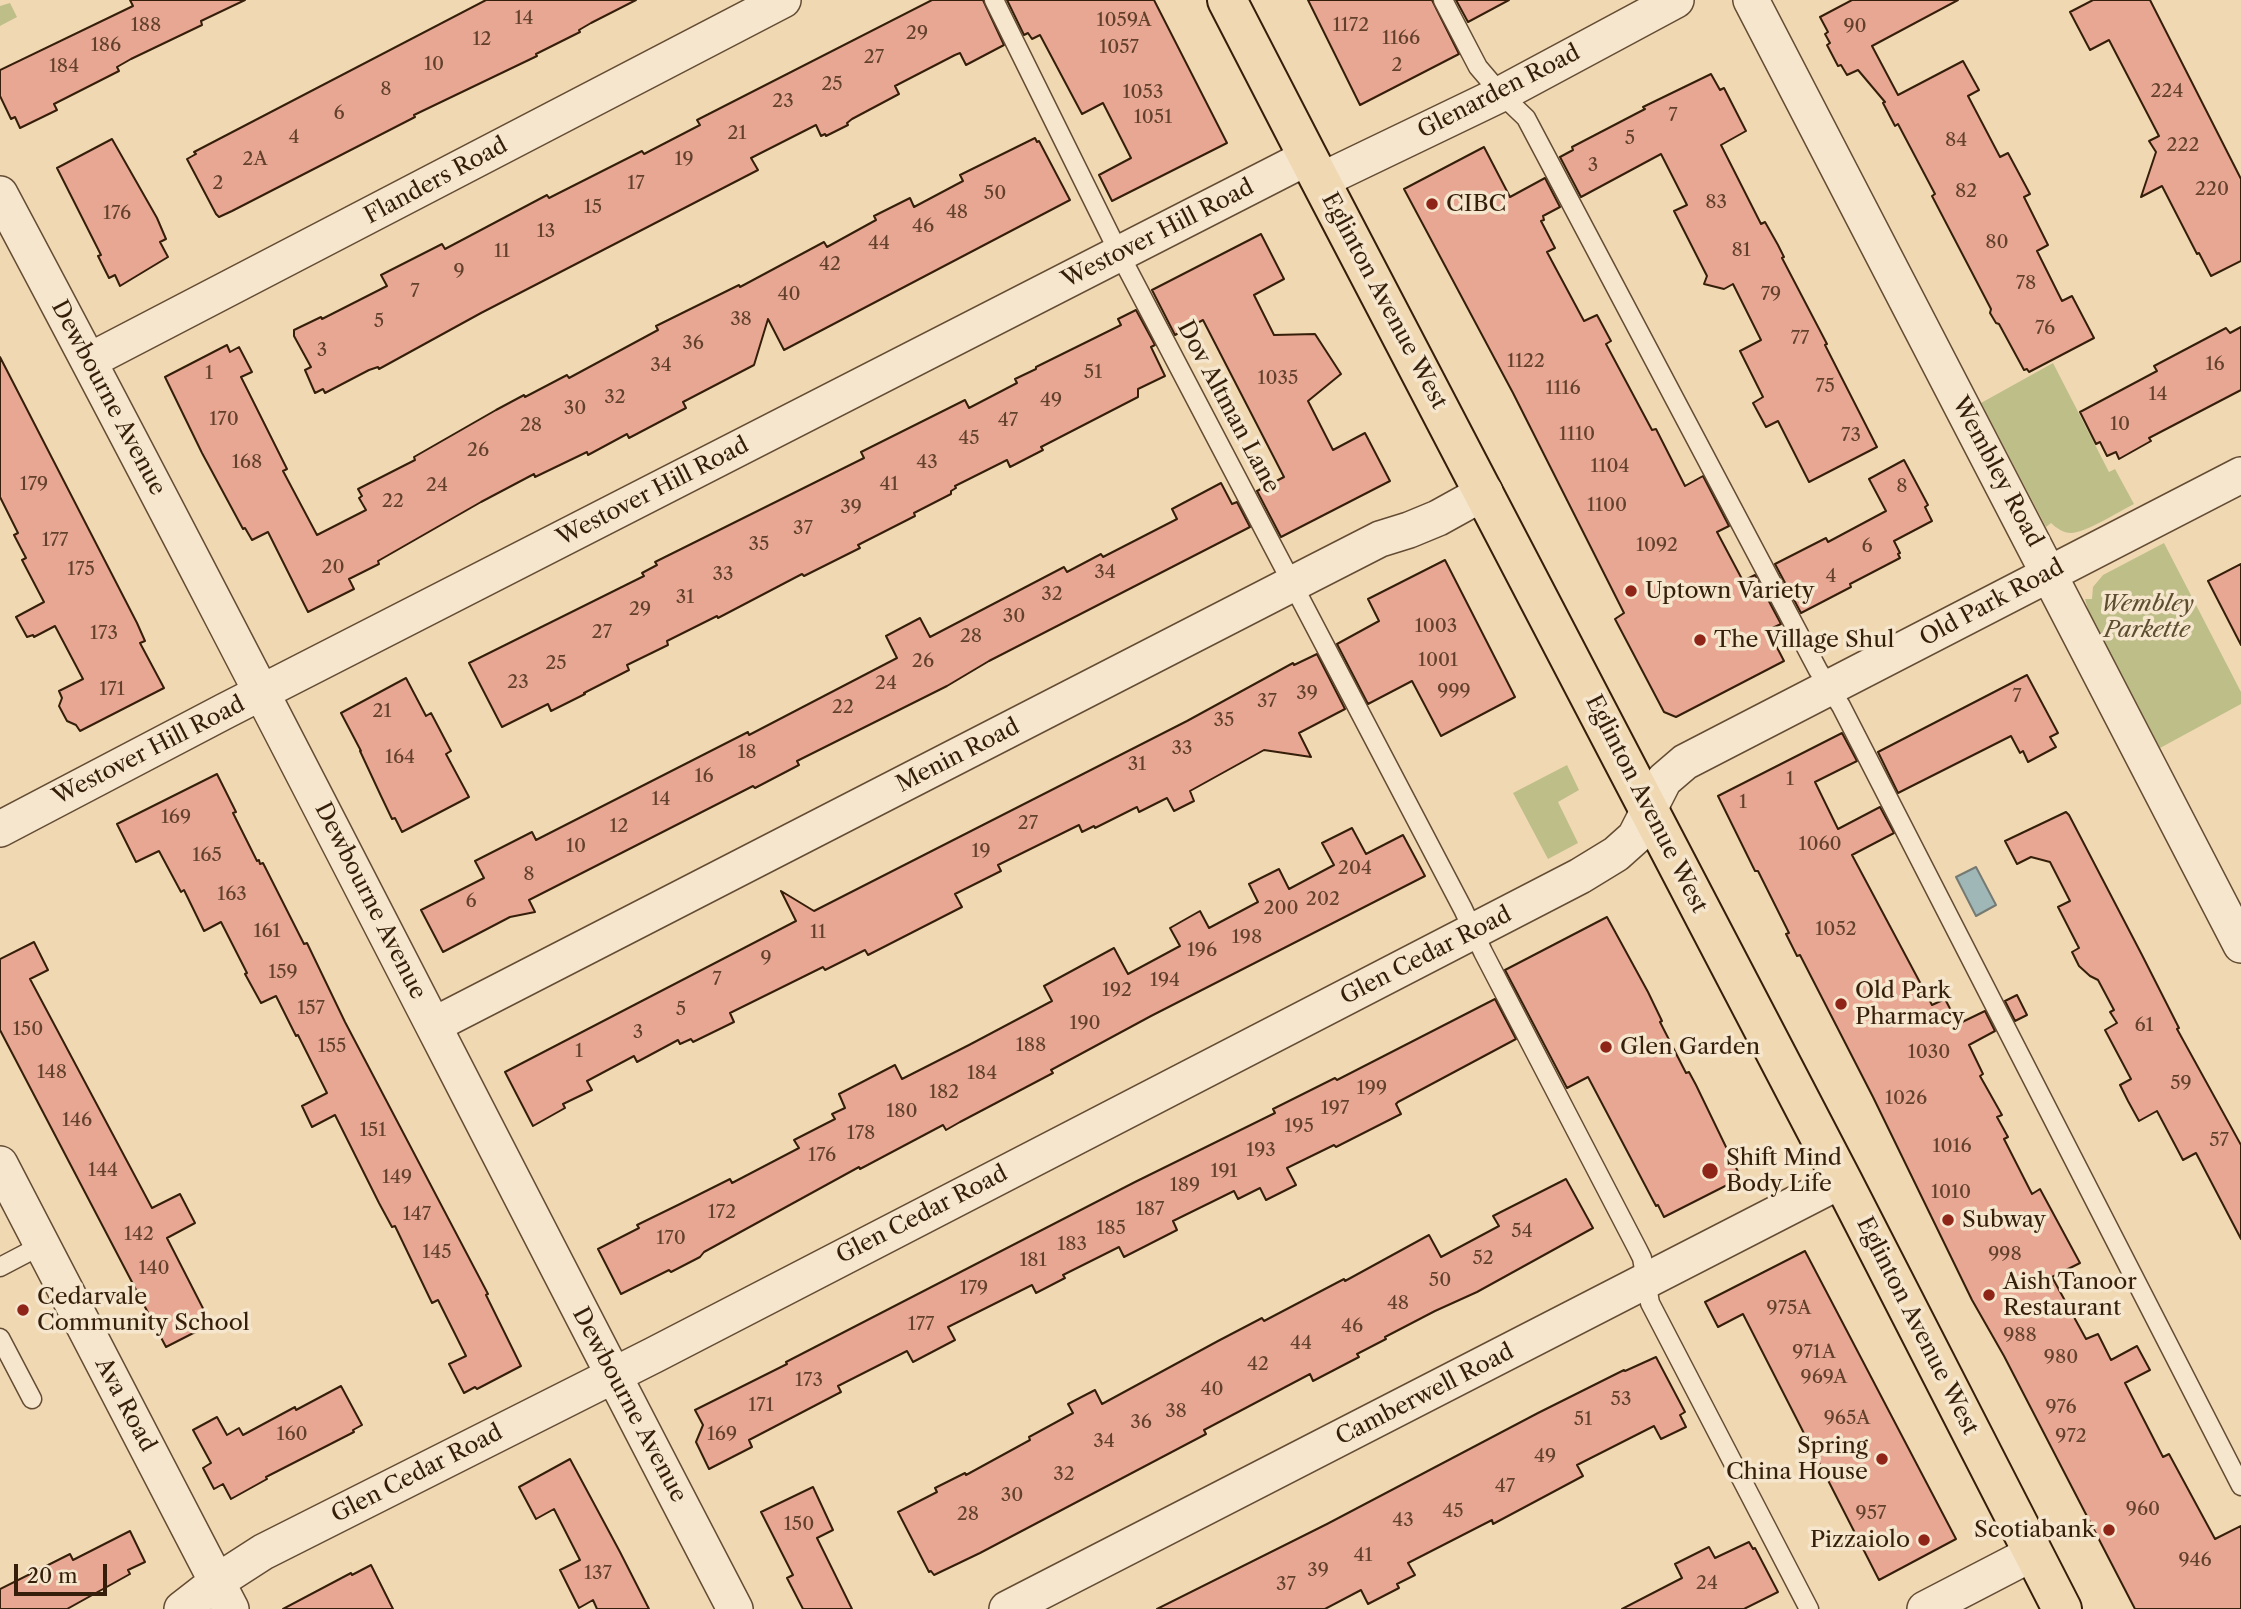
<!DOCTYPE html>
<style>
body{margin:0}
#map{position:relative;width:2241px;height:1609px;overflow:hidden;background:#f0d8b2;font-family:"Libre Caslon Text",serif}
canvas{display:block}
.scale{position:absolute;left:14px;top:1564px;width:93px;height:32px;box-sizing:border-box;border:4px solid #351e0a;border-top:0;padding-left:9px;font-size:21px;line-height:24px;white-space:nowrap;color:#351e0a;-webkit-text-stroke:5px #f5e6cd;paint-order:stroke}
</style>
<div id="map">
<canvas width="2241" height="1609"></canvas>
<div class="scale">20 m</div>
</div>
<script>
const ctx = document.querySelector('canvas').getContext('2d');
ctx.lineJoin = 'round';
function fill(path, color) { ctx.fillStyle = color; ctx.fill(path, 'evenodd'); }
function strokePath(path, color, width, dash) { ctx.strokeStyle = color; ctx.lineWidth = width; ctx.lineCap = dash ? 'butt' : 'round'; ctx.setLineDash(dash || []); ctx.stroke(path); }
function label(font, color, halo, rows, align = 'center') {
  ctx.font = font + ' "Libre Caslon Text",serif'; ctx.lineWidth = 7; ctx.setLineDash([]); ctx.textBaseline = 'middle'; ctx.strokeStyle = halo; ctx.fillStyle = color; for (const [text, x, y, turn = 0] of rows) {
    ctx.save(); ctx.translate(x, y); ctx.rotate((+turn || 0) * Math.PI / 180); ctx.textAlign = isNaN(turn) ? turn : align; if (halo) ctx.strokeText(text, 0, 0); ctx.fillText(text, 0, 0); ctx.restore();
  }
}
const green = new Path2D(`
 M10 3 17 17 0 26V6Z
 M2053 363 2109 472 2115 469 2134 504C2120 511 2085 533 2071 533 2064 533 2056 528 2051 523L2046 527 1981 403Z
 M2164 543 2241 692V704L2160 748 2089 613 2085 599H2092L2093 587 2103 575Z
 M1567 765 1579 790 1558 802 1578 843 1548 859 1513 793Z`);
const water = new Path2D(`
 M1976 867 1996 905 1976 916 1956 877Z`);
const building = new Path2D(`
 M130 0H245L201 21 202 25 131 59 117 67 119 71 54 104 57 110 20 128 15 117 11 119 0 96V70L133 6Z
 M486 0H636L591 23 579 30 580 32 536 54 537 56 414 115 415 117 232 211 219 217 216 214 187 159 196 154 194 152Z
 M932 0H983L1004 45 966 65 960 53 955 55 895 86 899 94 852 119 847 123 848 125 826 136 825 134 821 136 816 125 751 158 758 170 481 313 379 369 378 367 369 370 325 393 323 389 315 393 305 370 311 367 294 336V330L321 317 322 319 387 286 381 275 442 244 445 249 547 195 549 198 642 151 644 154 700 125 697 120Z
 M1007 0H1154L1227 143 1112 201 1099 175 1131 158 1103 103 1082 114 1040 35 1032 39 1028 33 1024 35Z
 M1308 0H1432L1459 54 1360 105Z
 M1456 0H1509L1468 22Z
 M1852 0H1958L1872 46 1898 95 1963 61 1979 90 1968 96 2000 157 2008 153 2030 194 2024 197 2048 245 2037 251 2062 301 2072 296 2094 338 2029 372 2027 369 2024 370 1999 324 1996 323 1990 313 1991 309 1932 196 1935 194 1898 124 1895 126 1883 103 1885 102 1858 70 1847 75 1841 65 1838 66 1827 45 1830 43 1825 34 1828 32 1820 17Z
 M2093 0H2150L2241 179V261L2211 276 2199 253 2197 254 2162 186 2141 197 2156 152 2149 141 2159 136 2109 40 2090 50 2070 12Z
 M1711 74 1720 90 1724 88 1746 131 1721 145 1761 224 1765 222 1778 245 1784 257 1782 258 1827 344 1825 345 1877 447 1809 482 1778 421 1766 427 1753 403 1763 397 1740 351 1761 340 1733 284 1724 289 1704 284 1707 276 1674 211 1687 205 1661 154 1581 197 1560 157 1573 150 1572 147 1645 109 1643 107Z
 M1035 138 1037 142 1039 141 1070 200 784 350 768 319 754 365 683 402 686 408 629 438 627 434 588 455 587 452 535 477 534 474 481 502 378 561 379 564 349 579 354 589 308 612 268 532 252 540 245 528 243 529 202 453 165 377 227 345 230 352 239 347 252 372 241 377 287 469 283 471 317 535 366 510 359 498 362 496 358 489 415 460 414 457 496 410 524 395 525 397 567 375 569 378 658 330 656 326 739 285 740 287 824 242 827 247 876 220 874 216 910 198 914 207 963 181 960 175Z
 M112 139 157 218 166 239 160 242 168 257 120 286 115 275 109 278 98 256 101 255 57 168Z
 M1484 147 1510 197 1545 178 1560 207 1543 216 1544 220 1541 221 1555 248 1547 252 1584 321 1597 315 1611 341 1606 344 1652 430 1656 429 1685 486 1703 476 1729 526 1717 532 1743 581 1755 575 1781 624 1768 630 1784 661 1676 717 1664 712 1615 619 1624 613 1513 393 1404 189Z
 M1261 234 1284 279 1254 295 1274 335 1315 334 1341 374 1308 401 1333 450 1365 433 1390 481 1281 537 1257 491 1284 477 1203 320 1175 335 1152 290Z
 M1136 310 1155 345 1151 347 1165 376 1138 389V397L1041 447 1043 450 1010 467 1007 460 955 486 956 488 951 491V494L914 513 915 516 858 545 860 548 804 576 802 574 718 618 717 616 667 641 668 645 627 665 629 670 584 693 585 694 551 711 548 704 502 727 469 663 644 576 642 573 657 565 655 562 864 458 861 452 965 400 969 408 1017 383 1015 379 1036 369V367L1121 325 1118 319Z
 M2241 327V390L2149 438 2151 441 2119 459 2116 452 2107 456 2100 442 2096 444 2080 412 2157 371 2154 366 2226 328 2230 333Z
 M0 357 137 623 145 641 140 643 164 688 80 731 76 725 67 721 59 706 62 698 59 691 83 679 55 626 34 637 33 635 27 637 16 617 44 602 22 560 26 558 14 535 18 533 0 497Z
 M1904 460 1928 505 1925 507 1932 521 1894 541 1900 553 1898 554 1900 558 1850 584 1851 587 1801 613 1775 564 1826 538 1828 542 1886 511 1869 479Z
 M1221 483 1232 504 1237 502 1250 527 989 661 947 686 797 761 799 765 755 788 753 786 529 900 535 912 510 917 443 952 421 910 484 878 475 861 532 832 536 840 748 732 749 735 897 658 886 636 920 618 930 637 1064 567 1067 572 1101 554 1103 557 1177 519 1172 509Z
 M1445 560 1515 697 1441 736 1412 681 1368 704 1337 644 1379 621 1368 599Z
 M2241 564V645L2208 581Z
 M1317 654 1345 709 1299 733 1311 757 1264 750 1190 791 1194 801 1174 811 1167 798 1139 812 1137 807 1095 828 1094 826 1082 832 1079 825 998 865 1001 871 955 894 962 907 868 955 865 950 825 970 823 967 730 1013 734 1022 693 1042 691 1039 680 1044 678 1040 637 1062 634 1056 587 1081 592 1090 563 1104 565 1108 533 1126 505 1072 796 921 781 891 814 911 1187 721 1293 663 1294 665Z
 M2027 675 2058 733 2050 737 2056 747 2028 762 2023 751 2020 753 2011 736 1898 793 1878 752Z
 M406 678 426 716 431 713 451 751 446 754 469 797 402 832 395 818 392 819 381 796 360 751H361L341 713Z
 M1842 733 1857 761 1815 782 1838 829 1880 807 1894 833 1852 855 1932 1005 1945 999 1958 1024 1985 1011 1995 1031 1969 1045 1983 1074 1980 1076 2002 1115 1997 1117 2008 1137 2004 1139 2032 1194 2040 1189 2080 1263 2052 1277 2086 1339 2098 1334 2111 1360 2137 1346 2150 1370 2125 1383 2163 1457 2169 1454 2215 1539 2241 1526V1609H2135L2004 1356 1972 1300 1873 1097 1800 955 1797 956 1786 934 1789 933 1758 871H1755L1718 796Z
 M217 774 236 812 233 813 257 861 259 860 260 864 263 863 304 944 307 943 345 1022 488 1294 486 1295 521 1366 477 1389 475 1387 464 1393 449 1364 466 1356 438 1300 432 1303 395 1226 392 1227 379 1203 335 1115 312 1127 302 1106 327 1093 298 1035 296 1036 276 996 261 1003 245 974 247 973 221 922 204 931 184 890 181 892 159 851 136 862 117 824Z
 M2066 812 2069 815 2142 955 2179 1028 2177 1029 2241 1145V1239L2196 1153 2183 1160 2157 1111 2139 1121 2128 1101 2120 1085 2131 1079 2105 1030 2117 1023 2110 1012 2114 1010 2098 980 2090 976 2079 966 2072 952 2079 948 2058 907 2070 901 2050 862 2031 857 2017 864 2005 841Z
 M1352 828 1366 854 1403 835 1425 876 1151 1016 1051 1070 1053 1073 960 1122 946 1130 943 1125 860 1169 859 1167 704 1252 700 1257 671 1272 669 1270 621 1294 598 1249 639 1228 637 1225 680 1204 730 1179 732 1183 799 1148 794 1140 835 1119 832 1114 845 1108 839 1094 895 1065 902 1079 969 1045 1052 1001 1044 986 1114 948 1128 974 1180 946 1170 928 1200 911 1209 928 1258 902 1249 884 1279 869 1289 889 1334 865 1322 843Z
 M1607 917 1648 992 1662 1021 1660 1022 1686 1073 1689 1072 1696 1085 1741 1178 1664 1217 1658 1205 1656 1206 1588 1077 1567 1088 1505 970Z
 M34 942 48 970 30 979 152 1208 180 1194 195 1223 167 1238 211 1324 166 1347 0 1030V959Z
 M2017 995 2027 1015 2015 1021 2005 1001Z
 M1495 999 1516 1039 1398 1102 1396 1104 1401 1114 1336 1147 1334 1145 1287 1168 1296 1185 1266 1200 1260 1188 1238 1199 1234 1191 1173 1221 1177 1230 1124 1257 1119 1247 1063 1275 1065 1278 1036 1293 1032 1285 948 1327 955 1340 913 1362 907 1351 838 1386 841 1392 749 1440 752 1447 709 1469 696 1442 703 1425 695 1410 787 1364 786 1362 1135 1182 1275 1113 1273 1109 1335 1078 1337 1080Z
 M1566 1179 1593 1228 1477 1292 1435 1311 1385 1337 1386 1339 1357 1354 1359 1357 1313 1381 1310 1374 1204 1430 1206 1434 980 1553 934 1575 931 1571 929 1572 898 1512 937 1492 935 1488 965 1473 966 1475 1030 1440 1029 1437 1073 1413 1068 1404 1095 1390 1102 1404 1218 1341 1262 1318 1264 1321 1344 1279 1345 1281 1429 1235 1441 1257 1499 1226 1493 1216Z
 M1805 1251 1956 1539 1879 1580 1743 1314 1718 1327 1705 1302Z
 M1656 1357 1685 1412 1680 1415 1686 1427 1661 1439 1654 1426 1577 1465 1583 1476 1493 1524 1492 1520 1408 1563 1415 1575 1397 1584 1399 1588 1368 1604 1361 1590 1325 1609H1157L1327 1524 1538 1413 1624 1370 1625 1371Z
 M341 1386 362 1425 353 1430 354 1432 266 1477 267 1479 231 1499 223 1484 214 1489 203 1468 211 1463 193 1430 217 1417 227 1435 239 1428 243 1435 295 1407 296 1410Z
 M570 1459 620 1552 649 1609H597L593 1600 579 1608 560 1570 580 1560 554 1509 536 1519 519 1487Z
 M813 1487 833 1530 817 1538 852 1609H803L787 1578 793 1575 761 1512Z
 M130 1531 145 1562 128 1570 130 1574 67 1609H0V1589L70 1554 73 1560Z
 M1749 1542 1753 1549 1755 1548 1778 1592 1744 1609H1622L1682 1578 1675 1564 1709 1547 1715 1558Z
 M371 1565 393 1609H283L351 1573 352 1575Z`);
const service = new Path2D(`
 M994 0 1119 253 1463 909 1483 952 1638 1250 1642 1258 1650 1303 1809 1609
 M1443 0 1478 67 1501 94 1526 118 1818 670 1841 706 2241 1486
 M0 1267 42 1245
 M0 1338 32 1399`);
const minor = new Path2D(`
 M1751 0 2241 945
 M1320 181 1501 94 1676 0
 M0 194C250 663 489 1138 735 1609
 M89 361 783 0
 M0 829 225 711 1308 157
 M434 1025 1292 584 1380 539 1409 530 1438 518 1485 492
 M0 1164 231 1609
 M182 1609 218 1581 263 1552 654 1355 1580 876 1616 854 1635 837 1664 780 1685 762 2241 475
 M1007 1609 1842 1180
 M1925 1609 2033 1553`);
const primary = new Path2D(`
 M1227 0 1308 157 1842 1180 2062 1609`);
const markers = [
 [1432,204,7,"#8f2418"],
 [1631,591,7,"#8f2418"],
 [1700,640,7,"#8f2418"],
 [1841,1004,7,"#8f2418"],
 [1606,1047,7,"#8f2418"],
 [1710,1171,9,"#8f2418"],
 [1948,1220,7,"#8f2418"],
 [1989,1295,7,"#8f2418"],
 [23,1310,7,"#8f2418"],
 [1882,1459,7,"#8f2418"],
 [2109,1530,7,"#8f2418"],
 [1924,1540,7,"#8f2418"]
];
const numberNames = [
 ["14",524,19],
 ["1059A",1124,21],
 ["188",146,26],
 ["1172",1351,26],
 ["90",1855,27],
 ["29",917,34],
 ["1166",1401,39],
 ["12",482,40],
 ["186",106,46],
 ["1057",1119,48],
 ["27",874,58],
 ["10",434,65],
 ["2",1397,66],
 ["184",64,67],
 ["25",832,85],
 ["8",386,90],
 ["224",2167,92],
 ["1053",1143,93],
 ["23",783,102],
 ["6",339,114],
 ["7",1673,116],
 ["1051",1153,118],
 ["21",737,134],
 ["4",294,138],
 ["5",1630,139],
 ["84",1956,141],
 ["222",2183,146],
 ["2A",255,160],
 ["19",684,160],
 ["3",1593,166],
 ["2",218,184],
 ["17",636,184],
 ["220",2212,190],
 ["82",1966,192],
 ["50",995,194],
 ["83",1716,203],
 ["15",593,208],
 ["48",957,213],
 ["176",117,214],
 ["46",923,227],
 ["13",546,232],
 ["80",1997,243],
 ["44",879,244],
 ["81",1741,251],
 ["11",502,252],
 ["42",830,265],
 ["9",459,272],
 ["78",2026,284],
 ["7",415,292],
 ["40",789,295],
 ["79",1771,295],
 ["38",741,320],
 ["5",379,322],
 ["76",2045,329],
 ["77",1800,339],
 ["36",693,344],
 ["3",322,351],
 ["1122",1526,362],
 ["16",2215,365],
 ["34",661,366],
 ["51",1093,373],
 ["1",209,374],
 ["1035",1278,379],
 ["75",1825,387],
 ["1116",1563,389],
 ["14",2158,395],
 ["32",615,398],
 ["49",1051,401],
 ["30",575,409],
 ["170",224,420],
 ["47",1008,421],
 ["10",2120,425],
 ["28",531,426],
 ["1110",1577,435],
 ["73",1851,436],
 ["45",969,439],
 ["26",478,451],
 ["168",247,463],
 ["43",927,463],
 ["1104",1610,467],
 ["179",34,485],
 ["41",889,485],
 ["24",437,486],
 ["8",1902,487],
 ["22",393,502],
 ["1100",1607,506],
 ["39",851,508],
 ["37",803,529],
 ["177",55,541],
 ["35",759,545],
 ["1092",1657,546],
 ["6",1867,547],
 ["20",333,568],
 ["175",81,570],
 ["34",1105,573],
 ["33",723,575],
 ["4",1831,577],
 ["32",1052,595],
 ["31",685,598],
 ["29",640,610],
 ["30",1014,617],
 ["1003",1436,627],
 ["27",602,633],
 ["173",104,634],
 ["28",971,637],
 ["1001",1438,661],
 ["26",923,662],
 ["25",556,664],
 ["23",518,683],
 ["24",886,684],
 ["171",112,690],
 ["999",1454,692],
 ["39",1307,694],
 ["7",2017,697],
 ["37",1267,702],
 ["22",843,708],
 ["21",382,712],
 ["35",1224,721],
 ["33",1182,749],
 ["18",747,753],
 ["164",400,758],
 ["31",1137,765],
 ["16",704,777],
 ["1",1790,780],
 ["14",661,800],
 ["1",1743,803],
 ["169",176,818],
 ["27",1028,824],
 ["12",619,827],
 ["1060",1820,845],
 ["10",576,847],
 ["19",981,852],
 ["165",207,856],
 ["204",1355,869],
 ["8",529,875],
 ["163",232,895],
 ["202",1323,900],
 ["6",471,902],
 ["200",1281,909],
 ["1052",1836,930],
 ["161",267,932],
 ["11",818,933],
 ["198",1247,938],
 ["196",1202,951],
 ["9",766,959],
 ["159",283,973],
 ["7",717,980],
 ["194",1165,981],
 ["192",1117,991],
 ["157",311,1009],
 ["5",681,1010],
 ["190",1085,1024],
 ["61",2144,1026],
 ["150",28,1030],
 ["3",638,1033],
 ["188",1031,1046],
 ["155",332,1047],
 ["1",579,1052],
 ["1030",1929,1053],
 ["148",52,1073],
 ["184",982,1074],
 ["59",2181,1084],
 ["199",1372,1089],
 ["182",944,1093],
 ["1026",1906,1099],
 ["197",1335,1109],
 ["180",902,1112],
 ["146",77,1121],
 ["195",1299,1127],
 ["151",373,1131],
 ["178",861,1134],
 ["57",2219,1141],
 ["1016",1952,1147],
 ["193",1261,1151],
 ["176",822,1156],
 ["144",103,1171],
 ["191",1224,1172],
 ["149",397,1178],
 ["189",1185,1186],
 ["1010",1951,1193],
 ["187",1150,1210],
 ["172",722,1213],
 ["147",417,1215],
 ["185",1111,1229],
 ["54",1522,1232],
 ["142",139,1235],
 ["170",671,1239],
 ["183",1072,1245],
 ["145",437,1253],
 ["998",2005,1255],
 ["52",1483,1259],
 ["181",1033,1261],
 ["140",154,1269],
 ["50",1440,1281],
 ["179",974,1289],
 ["48",1398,1304],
 ["975A",1789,1309],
 ["177",921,1325],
 ["46",1352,1327],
 ["988",2020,1336],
 ["44",1301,1344],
 ["971A",1814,1353],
 ["980",2061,1358],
 ["42",1258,1365],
 ["969A",1824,1378],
 ["173",809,1381],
 ["40",1212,1390],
 ["53",1621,1400],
 ["171",761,1406],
 ["976",2061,1408],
 ["38",1176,1412],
 ["965A",1847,1419],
 ["51",1583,1420],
 ["36",1141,1423],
 ["160",292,1435],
 ["169",722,1435],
 ["972",2071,1437],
 ["34",1104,1442],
 ["49",1545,1457],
 ["32",1064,1475],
 ["47",1505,1487],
 ["30",1012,1496],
 ["960",2143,1510],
 ["45",1453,1512],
 ["957",1871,1514],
 ["28",968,1515],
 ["43",1403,1521],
 ["150",799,1525],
 ["41",1363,1556],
 ["946",2195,1561],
 ["39",1318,1571],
 ["137",598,1574],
 ["24",1707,1584],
 ["37",1286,1585]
];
const streetNames = [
 ["Glenarden Road",1499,92,-27],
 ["Flanders Road",436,181,-28],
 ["Westover Hill Road",1158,234,-27],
 ["Eglinton Avenue West",1384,301,62],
 ["Dewbourne Avenue",108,398,62],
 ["Dov Altman Lane",1228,407,62],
 ["Wembley Road",1997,472,62],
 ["Westover Hill Road",653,492,-27],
 ["Old Park Road",1992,603,-28],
 ["Westover Hill Road",149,751,-27],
 ["Menin Road",958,756,-27],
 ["Eglinton Avenue West",1646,804,63],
 ["Dewbourne Avenue",370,901,63],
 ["Glen Cedar Road",1426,956,-27],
 ["Glen Cedar Road",922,1215,-27],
 ["Eglinton Avenue West",1917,1326,63],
 ["Camberwell Road",1425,1395,-27],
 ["Ava Road",125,1405,62],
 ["Dewbourne Avenue",629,1405,62],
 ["Glen Cedar Road",417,1474,-27]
];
const poiNames = [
 ["CIBC",1446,204],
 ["Uptown Variety",1645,591],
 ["The Village Shul",1714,640],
 ["Old Park",1855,991],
 ["Pharmacy",1855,1017],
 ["Glen Garden",1620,1047],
 ["Shift Mind",1726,1158],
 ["Body Life",1726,1184],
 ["Subway",1962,1220],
 ["Aish Tanoor",2003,1282],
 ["Restaurant",2003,1308],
 ["Cedarvale",37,1297],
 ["Community School",37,1323],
 ["Spring",1868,1446,"right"],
 ["China House",1868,1472,"right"],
 ["Scotiabank",2095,1530,"right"],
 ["Pizzaiolo",1910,1540,"right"]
];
const parkNames = [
 ["Wembley",2147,604],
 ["Parkette",2147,630]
];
fill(green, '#bebe89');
fill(water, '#9fb7b7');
strokePath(water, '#757a72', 2);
fill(building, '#e7a792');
strokePath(building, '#351e0a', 2);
strokePath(service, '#644c34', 21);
strokePath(minor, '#644c34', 38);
strokePath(primary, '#351e0a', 42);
strokePath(service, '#f5e6cd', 18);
strokePath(minor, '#f5e6cd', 35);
strokePath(primary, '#f0d8b2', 38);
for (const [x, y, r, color] of markers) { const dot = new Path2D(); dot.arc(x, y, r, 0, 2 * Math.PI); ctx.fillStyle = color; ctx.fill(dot); strokePath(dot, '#f5e6cd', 2.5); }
label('19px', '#62402c', null, numberNames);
label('23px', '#351e0a', '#f5e6cd', streetNames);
label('23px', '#351e0a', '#f5e6cd', poiNames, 'left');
label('italic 23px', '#5e4e30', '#f5e6cd', parkNames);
</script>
